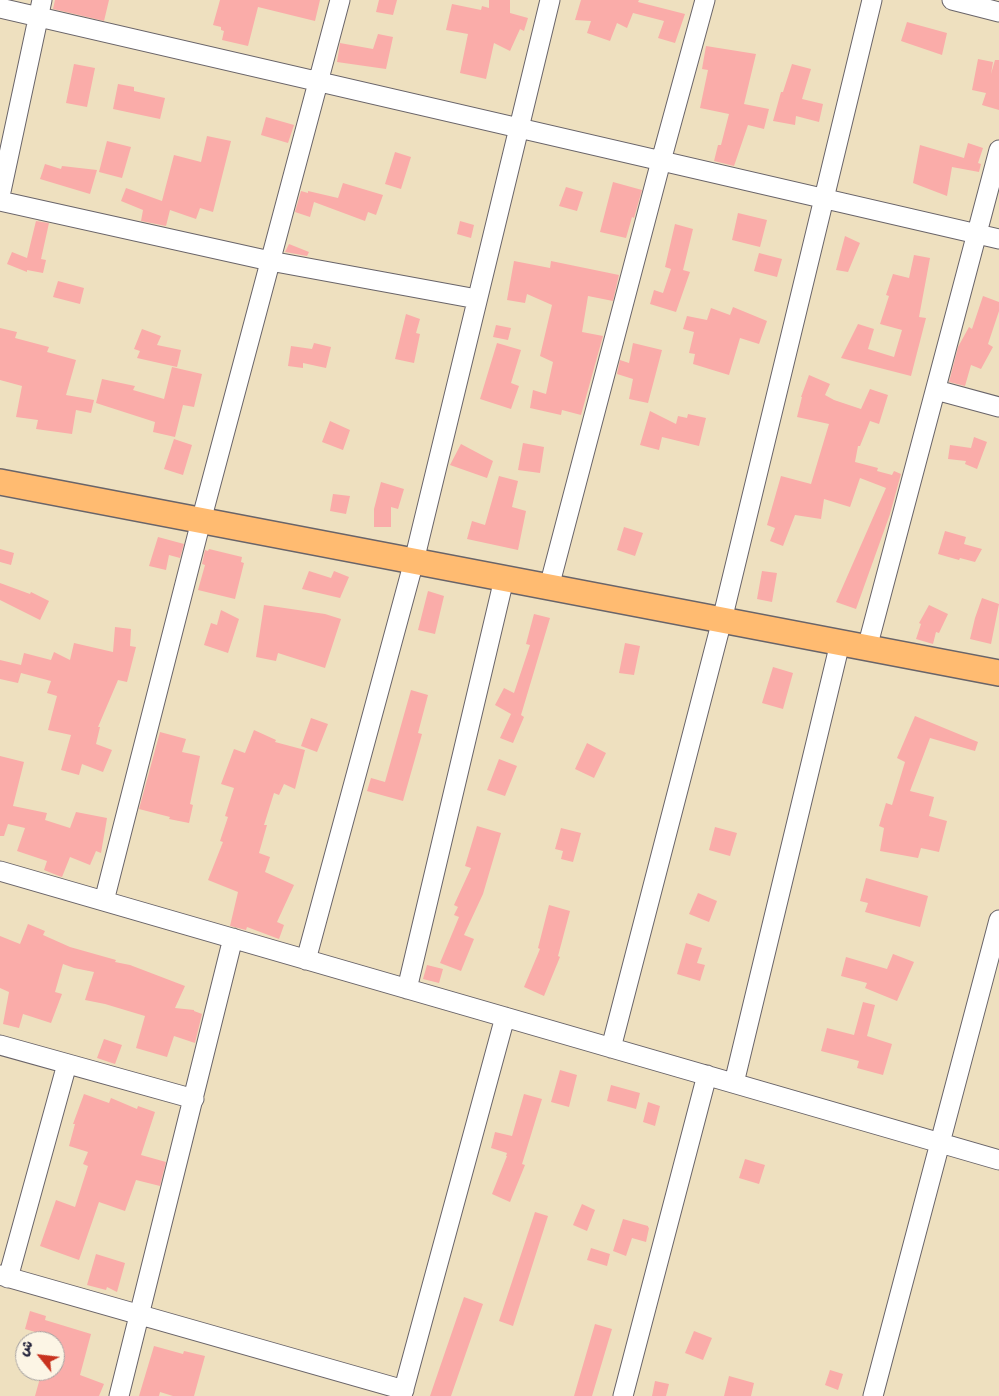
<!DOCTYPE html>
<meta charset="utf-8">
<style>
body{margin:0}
#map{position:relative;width:999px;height:1396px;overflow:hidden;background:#eee0bf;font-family:"Gochi Hand","Playpen Sans Arabic",sans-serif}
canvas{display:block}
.north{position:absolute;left:15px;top:1331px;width:50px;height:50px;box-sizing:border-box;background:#fcf5e5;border:1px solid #a5a1a1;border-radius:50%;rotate:299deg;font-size:14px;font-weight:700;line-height:20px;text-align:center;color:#22223b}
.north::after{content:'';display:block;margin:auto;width:18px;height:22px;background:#c8321e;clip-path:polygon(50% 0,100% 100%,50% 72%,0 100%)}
</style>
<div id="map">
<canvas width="999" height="1396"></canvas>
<div class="north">ش</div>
</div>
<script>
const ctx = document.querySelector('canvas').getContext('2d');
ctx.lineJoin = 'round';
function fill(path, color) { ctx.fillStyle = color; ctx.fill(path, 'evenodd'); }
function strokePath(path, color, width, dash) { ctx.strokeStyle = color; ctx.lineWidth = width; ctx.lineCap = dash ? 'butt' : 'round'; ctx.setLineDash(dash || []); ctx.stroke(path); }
const building = new Path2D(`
 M55 0H109L104 21 53 9Z
 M220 0H320L315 21 258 7 248 46 222 40 224 31 221 30V27L213 25Z
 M379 0H397L393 15 376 12Z
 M489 0H510V13L528 18 524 31 520 29 510 51 494 43 486 79 460 73 468 34 446 30 452 4 481 10 482 6 489 8Z
 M581 0H639L638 2 685 14 675 43 658 38 664 21 633 13 627 28 617 23 610 41 587 33 591 21 575 20Z
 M907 22 947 33 942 55 901 41Z
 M378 34 393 37 386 69 337 62 340 43 373 49Z
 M706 46 756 54 744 104 769 109 764 129 748 125 734 166 714 161 718 145H721L729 114 700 108 708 70 702 69Z
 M978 59 993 62 991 74 995 60H999V110L982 105 986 93 972 90Z
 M74 64 95 68 87 107 66 103Z
 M792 64 811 69 802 99 823 104 819 122 796 116 795 125 773 121 781 92H783Z
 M118 84 134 87V91L165 98 160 119 113 109Z
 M266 117 294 125 288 143 261 135Z
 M207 136 231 141 213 212 200 208 196 219 170 210 166 226 141 221 143 210 121 201 126 188 162 201 174 155 201 162Z
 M107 141 131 147 122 178 99 172Z
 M968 143 983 148 978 163 981 164 979 172 952 167 947 196 913 183 920 145 964 158Z
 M395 152 411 157 401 189 385 184Z
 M45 164 61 169 62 166 97 170 90 194 40 179Z
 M613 182 642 190 634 218 632 217 626 238 600 232Z
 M343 183 383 195 376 215 368 212 365 221 314 202 310 217 295 212 301 191 308 193V191L338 198Z
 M566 187 583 192 577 211 559 206Z
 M738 213 767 220 760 247 732 240Z
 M36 221 49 223 41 259 46 260 43 273 27 270V272L7 264 12 252 27 258Z
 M460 221 474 225 471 238 457 234Z
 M675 224 693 229 683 270 690 272 676 312 650 304 654 290 663 293 671 269 665 267Z
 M845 236 860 243 848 272 836 270Z
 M289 244 309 252 307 256 285 252Z
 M759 253 782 259 777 277 754 271Z
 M914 255 930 258 919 317 926 318 911 376 841 358 858 324 874 329 868 349 894 357 902 330 880 324 889 296 886 295 893 274 909 278Z
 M514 261 550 268 551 261 619 275 613 301 588 296 582 332 603 336 581 415 562 410 561 415 530 408 533 390 546 394 553 362 540 356 552 305 527 294 525 303 507 300Z
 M58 281 84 288 80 304 53 297Z
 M983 296 999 302V311L988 344 993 347 981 369 971 365 965 386 949 382 958 347 969 327 972 329Z
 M733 307 767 321 759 344 740 338 729 375 693 364 695 354 689 353 694 332 683 329 687 316 707 320 711 308 730 315Z
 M406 314 420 319 416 333 420 334 414 363 395 359Z
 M496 325 511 328 508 340 493 337Z
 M0 328 17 332 15 338 49 347 47 352 76 360 66 395 94 400 91 413 76 410 72 434 36 429 38 420 16 417 22 386 0 380Z
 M142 329 161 336 157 345 181 350 177 367 137 358 140 351 134 349Z
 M314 343 331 347 326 368 303 363V368L288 366 291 346 312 349Z
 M497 343 521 350 511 383 519 386 511 409 480 399Z
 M633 343 662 350 648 403 629 399 633 379 617 374 620 360 629 363Z
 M172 367 202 374 194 407 183 405 175 437 153 432 155 422 96 403 102 379 135 386 133 390 164 399Z
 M809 375 830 384 825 395 834 400 861 409 870 389 888 395 879 424 870 421 860 446H858L855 462 878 468 877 471 892 475 894 471 901 474 890 514 856 609 836 602 886 488 860 478 850 507 824 499 821 519 795 515 783 546 770 541 775 528 767 525 781 476 811 484 829 424 797 417 802 397H801Z
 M650 411 676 424 678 416 687 418 688 414 706 418 699 446 662 437 659 450 640 445Z
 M330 421 350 430 343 450 322 442Z
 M974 437 987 442 977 469 965 464 966 461 948 459 950 445 971 448Z
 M174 439 192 445 183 475 164 469Z
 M523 443 544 447 540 473 518 470Z
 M461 444 493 461 487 478 450 465Z
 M499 476 518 481 512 507 526 511 518 550 467 539 472 521 485 525Z
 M381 482 404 489 398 509 391 507V527H374V509Z
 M333 494 350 496 346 514 330 511Z
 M624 527 643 533 635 556 617 550Z
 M945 531 966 537 964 544 982 549 975 562 960 558 959 560 938 554Z
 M158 537 184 544 180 558 169 555 166 570 149 566Z
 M0 549 14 553 11 565 0 562Z
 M209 549 242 557 241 562 244 563 235 599 198 590 205 565 202 564 205 550 208 551Z
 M309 571 331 578 334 571 349 577 340 598 302 589Z
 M762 571 777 573 772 602 757 599Z
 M0 583 30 594 31 592 49 601 40 620 0 600Z
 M428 591 444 596 435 634 418 630Z
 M982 598 999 604 991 644 970 639 975 618Z
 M264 605 325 614 341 619 325 668 278 653 276 661 256 657Z
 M929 605 948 614 939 633 936 632 933 644 916 639 921 624 919 623Z
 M221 610 239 619 228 653 204 645 211 623 217 625Z
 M534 614 550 618 521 715 524 717 513 743 500 738 511 714 495 705 504 688 514 693 530 645 526 644Z
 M115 627 131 629 130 646 136 647 127 682 118 680 98 727H100L96 744 112 750 103 772 82 764 79 775 61 770 71 735 48 730 57 696 47 693 51 681 21 673 18 683 0 679V660L21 665 24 653 51 660 54 652 70 660 74 643 113 652Z
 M625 643 640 646 634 675 619 673Z
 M773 667 793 673 783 709 762 703Z
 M411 690 428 695 418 733 422 734 403 801 367 791 371 778 385 782Z
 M915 716 978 742 975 751 930 738 910 791 934 797 929 816 947 821 939 852 921 848 918 858 880 851 884 828 879 826 886 803 892 805 905 762 897 758Z
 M311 718 328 724 317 752 301 746Z
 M254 730 276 740 275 742 305 750 295 789 284 784 279 795 274 793 264 825H267L259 853 270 857 265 872 294 885 277 922 284 925 279 939 247 927 246 930 230 926 238 892 208 880 223 842 220 841 228 817 225 816 234 788 221 784 234 749 245 753Z
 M160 732 186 739 182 752 200 756 190 804 193 805 189 823 169 819 170 817 139 809Z
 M587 743 606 753 594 778 575 769Z
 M0 756 24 762 13 806 47 813 45 820 70 828 76 812 107 818 101 853 96 851 90 865 70 857 62 877 59 876 44 870 47 861 17 851 25 828 8 824 4 836H0Z
 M499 759 517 766 505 796 487 790Z
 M477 826 501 833 483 894 464 935 474 939 461 971 440 963 459 917 454 915 458 907 454 905 471 868 465 866Z
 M715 827 737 833 730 856 709 850Z
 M561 828 581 833 573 862 561 859 563 851 555 849Z
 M866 878 928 896 920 927 865 912 868 903 860 901Z
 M698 893 717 901 709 922 689 914Z
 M549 905 570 911 558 956 560 957 544 996 524 987 540 949 538 948Z
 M28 924 45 931 43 935 70 947 116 960 115 962 130 965 185 986 175 1008 194 1010V1011L202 1014 195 1043 174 1036 167 1057 136 1048 145 1016 105 1004 85 1000 94 972 74 968 63 964 55 992 62 994 51 1023 23 1014 19 1028 3 1024 9 992 0 988V936L20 944Z
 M686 943 702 948 697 963 705 965 700 981 677 974Z
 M893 954 914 962 897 1001 865 988 867 983 841 976 846 957 887 969Z
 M427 965 443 969 439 983 423 979Z
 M863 1002 875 1005 867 1036 892 1044 883 1075 857 1068 859 1061 821 1051 827 1028 854 1035Z
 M104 1039 122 1045 115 1064 97 1058Z
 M560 1070 577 1075 569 1107 551 1102Z
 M611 1085 640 1093 636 1109 607 1101Z
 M84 1094 109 1103 111 1098 137 1109 138 1106 155 1112 141 1155 166 1162 160 1186 136 1180 125 1211 99 1202 79 1260 40 1246 56 1200 75 1207 88 1166 83 1164 88 1152 69 1146 75 1124H73Z
 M524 1094 542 1099 522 1164 525 1165 510 1202 492 1194 507 1156H506L507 1153 491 1148 495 1132 512 1136Z
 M648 1102 660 1106 655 1126 643 1122Z
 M745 1159 765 1165 759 1184 739 1178Z
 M582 1204 595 1210 587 1231 573 1225Z
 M535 1212 548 1216 513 1326 499 1321Z
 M623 1219 648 1226V1227L649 1228 646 1242 632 1238 626 1256 613 1251Z
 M591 1248 610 1254 607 1266 587 1260Z
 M96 1254 125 1263 117 1292 107 1287 106 1290 87 1285Z
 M464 1297 483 1304 451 1396H430Z
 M30 1311 46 1316 45 1320 91 1334 80 1375 104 1384 99 1396H35L42 1371H55V1341H40L42 1334 25 1329Z
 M595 1324 612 1329 592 1396H574Z
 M694 1331 712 1338 703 1360 685 1353Z
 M154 1346 183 1354 184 1351 205 1356 194 1396H173L160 1392 159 1396H139Z
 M830 1370 843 1374 838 1390 825 1385Z
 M729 1376 754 1383 751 1396H724Z
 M655 1381 669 1384 666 1396H652Z`);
const minor = new Path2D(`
 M952 0 999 12
 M0 8 999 239
 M0 196 42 0
 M0 201 270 261 477 299
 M936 390 999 407
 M549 587 661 161 705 0
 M867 648 999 150
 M0 871 999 1160
 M104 901 201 521 340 0
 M306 960 414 561 550 0
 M407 989 504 579
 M0 1045 194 1099
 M611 1048 722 620 872 0
 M734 1083 840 643
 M0 1275 404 1390
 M8 1278 67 1064
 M119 1396 233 938
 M402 1396 505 1017
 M623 1396 707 1075
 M873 1396 999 920`);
const major = new Path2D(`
 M0 482 999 673`);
fill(building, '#faaca9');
strokePath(minor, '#696469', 21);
strokePath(major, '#696469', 28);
strokePath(minor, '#fff', 19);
strokePath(major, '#ffbb71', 25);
</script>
